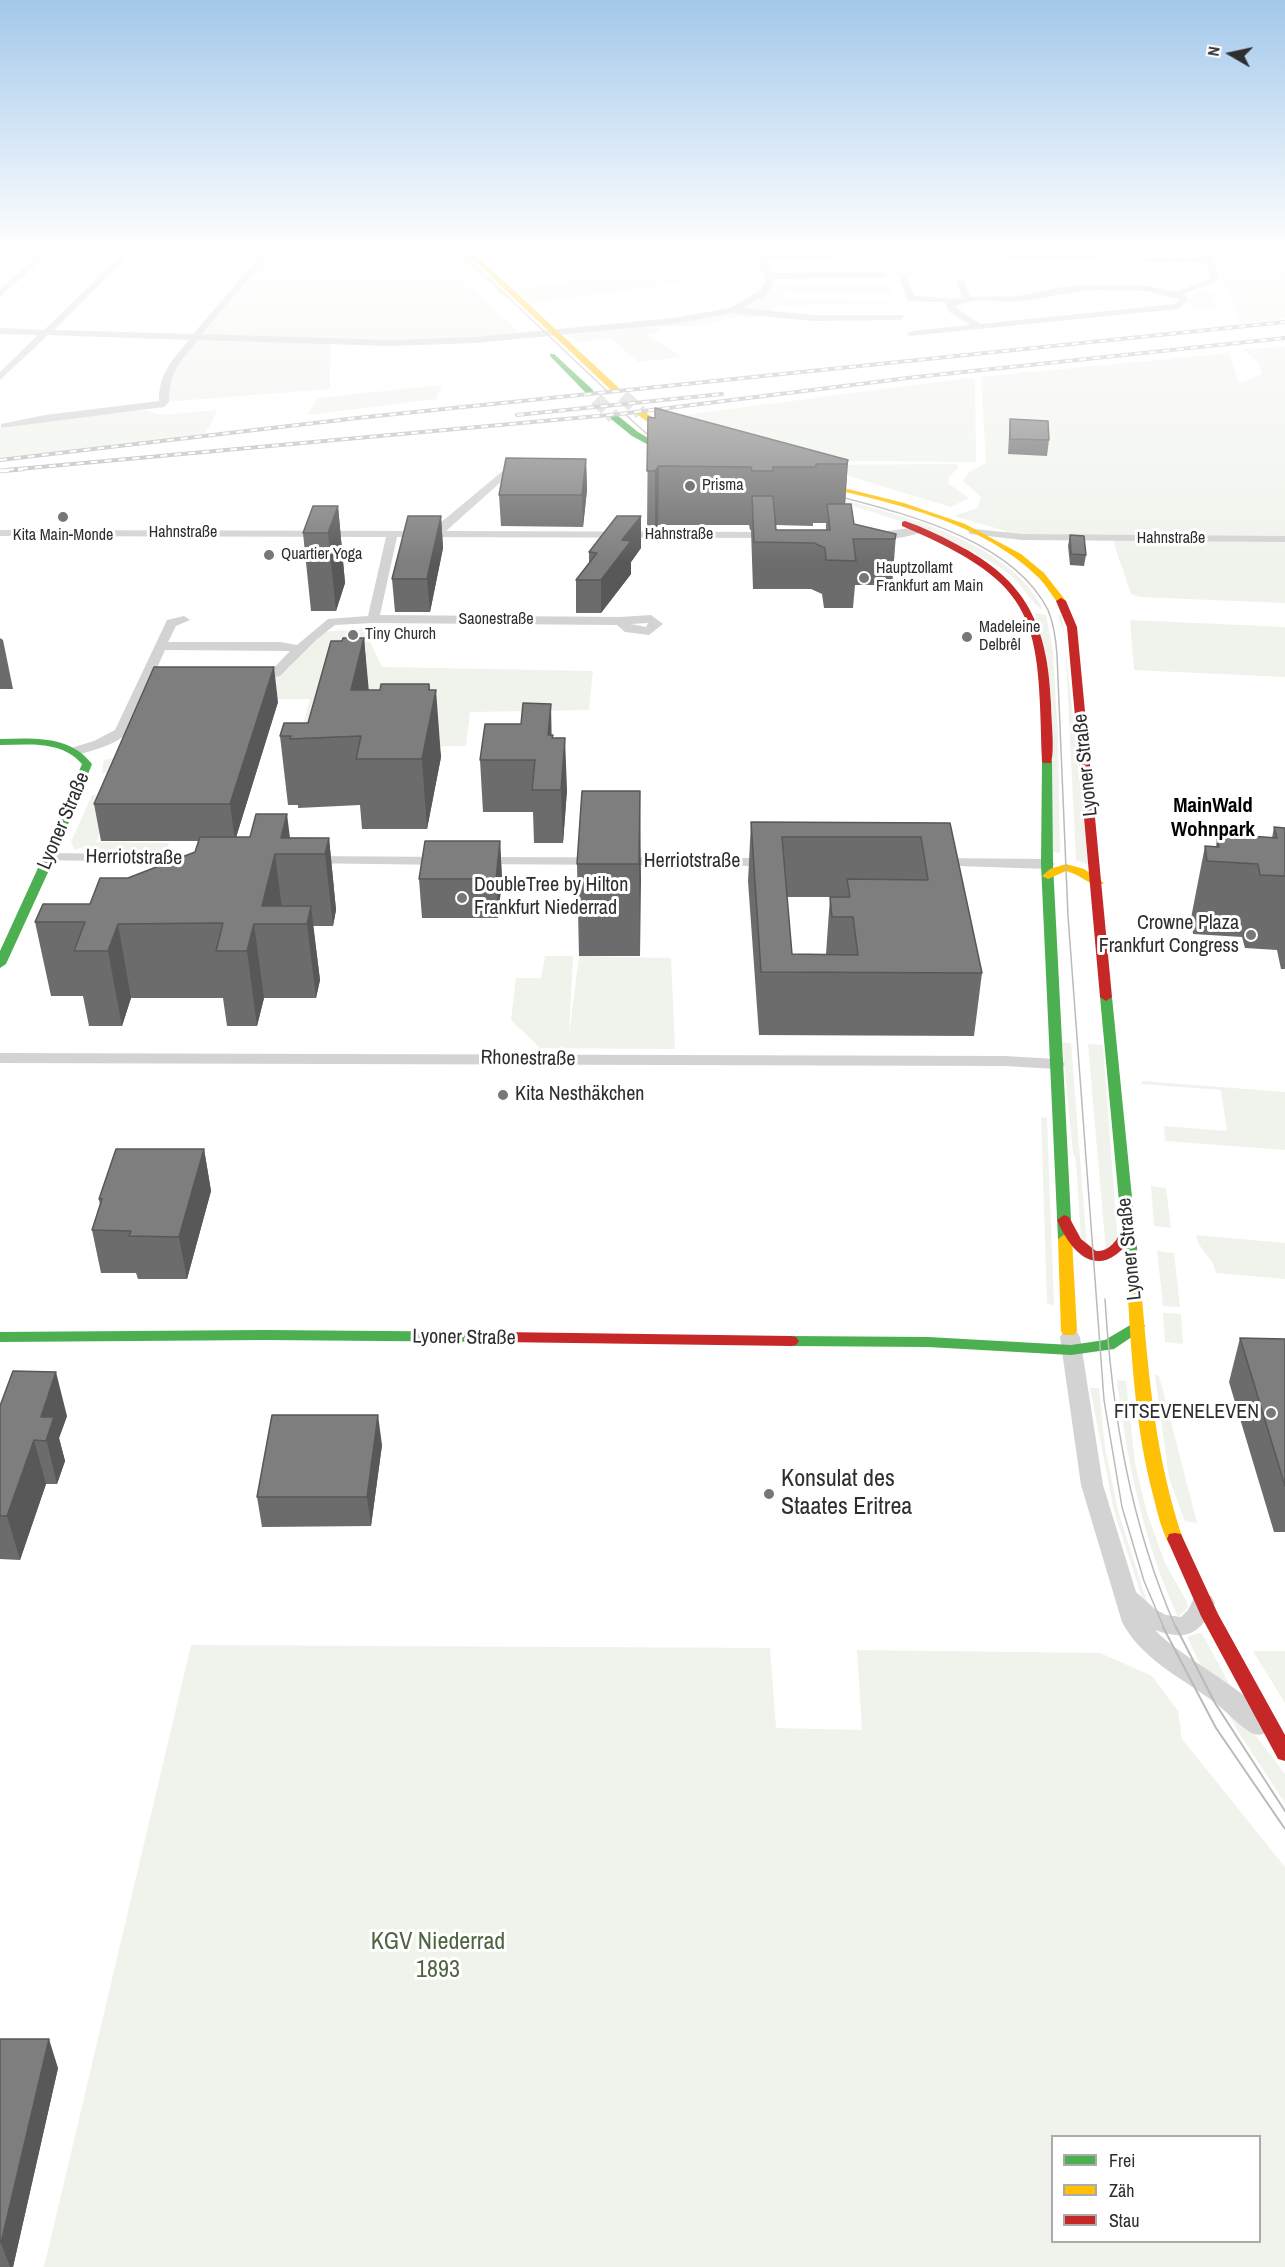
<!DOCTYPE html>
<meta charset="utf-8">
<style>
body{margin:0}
#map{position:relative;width:1285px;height:2267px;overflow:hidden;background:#fff;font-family:"Archivo Narrow",sans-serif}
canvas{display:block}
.legend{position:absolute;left:1051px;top:2135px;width:210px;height:108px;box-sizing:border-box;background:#fff;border:2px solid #ababab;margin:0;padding:8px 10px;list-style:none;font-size:18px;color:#2e2e2e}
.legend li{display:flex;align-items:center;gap:12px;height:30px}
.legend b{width:30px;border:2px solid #ababab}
.north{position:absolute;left:1201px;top:24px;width:60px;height:60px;-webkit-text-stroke:4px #fff;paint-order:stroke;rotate:279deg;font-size:16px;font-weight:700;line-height:24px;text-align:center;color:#2e2e2e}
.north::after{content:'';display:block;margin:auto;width:21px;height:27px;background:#2e2e2e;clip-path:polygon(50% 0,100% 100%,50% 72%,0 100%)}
</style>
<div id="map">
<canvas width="1285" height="2267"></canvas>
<ul class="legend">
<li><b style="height:8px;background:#4caf50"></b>Frei</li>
<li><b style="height:8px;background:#ffc107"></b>Zäh</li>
<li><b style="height:8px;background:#c62828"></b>Stau</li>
</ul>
<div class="north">N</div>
</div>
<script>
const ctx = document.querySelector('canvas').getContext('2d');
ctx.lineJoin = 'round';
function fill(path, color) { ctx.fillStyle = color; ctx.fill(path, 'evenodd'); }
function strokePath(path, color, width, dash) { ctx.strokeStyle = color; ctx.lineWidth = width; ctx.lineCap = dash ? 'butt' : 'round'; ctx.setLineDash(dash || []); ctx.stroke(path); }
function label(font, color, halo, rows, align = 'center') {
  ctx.font = font + ' "Archivo Narrow",sans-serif'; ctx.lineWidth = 6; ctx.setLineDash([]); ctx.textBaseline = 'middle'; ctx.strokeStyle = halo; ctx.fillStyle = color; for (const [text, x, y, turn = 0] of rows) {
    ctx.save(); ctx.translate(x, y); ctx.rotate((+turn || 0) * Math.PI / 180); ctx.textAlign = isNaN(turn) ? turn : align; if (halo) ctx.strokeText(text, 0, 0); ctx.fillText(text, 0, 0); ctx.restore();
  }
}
const green = new Path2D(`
 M304 247H432L517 331 513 334 464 338 330 342V389L164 402 170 370 196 336 272 253Z
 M449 247H457L511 298 503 299Z
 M1210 247H1285V318L1242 323Z
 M760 256 767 272H847L842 259H878L885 272 1210 270 1213 277 768 278 766 272 531 303 515 288 565 283 651 264Z
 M772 283 892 285 890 293 784 292 780 297 908 303 777 306 770 312 751 319 739 316 695 326 656 327 661 331 646 335 683 357 638 362 611 339 578 342 569 335 676 322 733 310 756 301Z
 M1207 290 1214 292 1215 309 1188 307 1193 294Z
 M1285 347V603L1140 597 1131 594 1111 535 1008 534 1006 531 954 516 977 508 981 497 963 481 969 472 986 463 981 377 1229 353 1239 383 1262 374 1258 362 1243 349Z
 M968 378 975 379 976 462 758 460 661 418Z
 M442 385 436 399 307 415 318 398Z
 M147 410 160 415 217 410 209 428 202 435 0 458V429L48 420Z
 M958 464V468L949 477V484L969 498 951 507 812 465Z
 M841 499C906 517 1012 543 1043 610 1031 604 1018 577 1001 568 952 538 898 519 843 503Z
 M1035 613 1046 615 1053 651 1058 738 1060 853 1053 852Z
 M1058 615H1062L1089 865 1076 860 1066 656 1065 637Z
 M1130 620 1285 627V677L1134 670Z
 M364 629 382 667 593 671 589 710 470 712 466 746 387 747 330 792 285 791 310 699H242L125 773H102L104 760 124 756 289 668 318 632Z
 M117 794 96 842 169 843 167 850H98L88 845 75 850 71 842 92 795Z
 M545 956H573L569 1036 579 956 671 958 675 1049 540 1048 511 1020 516 978H541Z
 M1062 1042 1071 1043 1087 1248 1081 1240 1076 1161 1073 1153Z
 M1088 1044 1103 1045 1118 1244 1106 1252Z
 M1142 1081 1285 1092V1150L1165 1141 1164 1126 1227 1131 1221 1090 1142 1084Z
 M1041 1117 1047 1118 1054 1306 1047 1303Z
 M1151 1186 1166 1188 1171 1228 1154 1226Z
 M1196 1235 1285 1243V1279L1216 1273C1214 1258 1198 1250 1196 1235Z
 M1157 1251 1174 1253 1180 1307 1163 1306Z
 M1163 1313 1181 1314 1183 1344 1165 1342Z
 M1155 1375H1158L1161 1383 1197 1523 1185 1521 1169 1478Z
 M1117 1380 1126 1381 1135 1463 1147 1513 1165 1563 1187 1602 1188 1608 1178 1617C1143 1541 1127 1462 1117 1380Z
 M1090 1388H1099L1105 1447 1118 1511 1147 1602 1143 1601 1114 1511Z
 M1197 1633H1202L1234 1693 1206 1676 1187 1637Z
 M191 1645 770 1648 776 1728 862 1730 857 1650 1100 1653 1152 1676 1178 1711 1182 1739 1285 1867V2267H44ZM1052 2136H1260V2242H1052Z
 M1253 1651H1285V1703Z
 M1224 1706 1254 1733 1285 1774V1803L1239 1733Z`);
const secondaryTunnel = new Path2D(`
 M623 396 641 413
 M596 399 614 417`);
const street = new Path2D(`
 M47 247H56L0 297V289Z
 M129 247H138L54 330 193 334 268 247H277L268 255 202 334 391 340 476 337 673 318 730 308 761 290 765 283 764 276 751 247H759L763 256 957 251 961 253 957 255 766 261 771 273 881 272 885 275 881 278 773 279C774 295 755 301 742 308L812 315H903L904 317 900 320 812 321 733 313 673 324 476 343 391 346 198 340C180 363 169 371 169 402L164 407 1 428V424L45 415 159 401C159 372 172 361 189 340L48 335 0 380V372L38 335 0 334V328L44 330Z
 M585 247C595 247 604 252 613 252 632 252 651 247 670 247L610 257Z
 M988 247H996L998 251 1013 256H1074L1070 247H1078L1080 252 1087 256 1203 257 1200 252 1191 247C1213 247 1213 262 1220 280L1183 294 1190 299 1178 309 909 336 907 334 912 331 970 325 948 311 946 306 947 304 943 302 908 301 900 279 904 276 908 279 914 296C926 296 954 300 962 298L957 282 961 279 965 282 970 297 1018 296 1062 287 1094 285 1147 286 1176 292 1211 279 1205 262 1013 260 991 255ZM1094 290 1147 291 1180 300 1175 304 980 324 955 307C975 295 1002 304 1024 301 1048 298 1070 291 1094 290Z
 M517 459 521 460V464L446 531 775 532 781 535 775 538 397 537 380 615 620 617 651 615 663 624 649 635 625 632 617 625 373 623 335 625 317 639 280 676 275 677 269 673 290 651 165 650C159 663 132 730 124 736 111 746 92 751 76 755L69 751 71 748 94 741 115 730 167 620 184 616 190 620 176 626 168 642H280L297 645 328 619 368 616 386 537 0 536V530L435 531 439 524ZM648 623 646 627 631 624Z
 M919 527 923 528V532C909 536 877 545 866 536 872 531 908 529 919 527Z
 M974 529 1022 534 1285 536V542L1022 540 970 534 968 532Z
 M49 853 201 855 208 859 201 863 44 860 42 857Z
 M306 856 447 857 454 861 447 865 301 863 299 860 301 857Z
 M477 857 773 858 780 862 773 866 472 864 470 861 472 858Z
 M933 858 1047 859 1055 864 1047 869 928 865 926 862 928 859Z
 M0 1053 1005 1056 1056 1059 1062 1060 1065 1064 1062 1068 1056 1069 1005 1066 0 1063Z
 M1070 1330 1077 1332 1080 1337 1103 1485 1136 1592 1155 1609 1166 1615 1181 1617 1188 1610 1195 1596 1203 1594 1211 1596 1215 1603C1202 1633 1187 1642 1155 1630 1183 1660 1256 1693 1271 1725L1268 1732C1261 1735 1257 1736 1250 1732 1237 1724 1226 1711 1214 1702 1182 1678 1141 1659 1122 1622L1081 1485 1060 1337 1063 1332Z`);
const fast = new Path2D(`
 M550 354H554L593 390V394H587L550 356Z
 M611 415H617L638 432 672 452 665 454 632 436 611 419Z
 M0 739C33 738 70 735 92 764L55 857 6 964 0 968V951L43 857 82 764C61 740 28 745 0 745Z
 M1047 758 1052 761 1053 864 1072 1239 1065 1244 1058 1239 1041 864 1042 761Z
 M1106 993 1112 997 1142 1298 1140 1302H1130L1128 1298 1100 997Z
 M1137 1321 1142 1322 1145 1326 1142 1330 1114 1349 1071 1355 928 1347 791 1346 786 1345 783 1341 786 1337 791 1336 928 1337 1071 1345 1105 1340Z
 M265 1330 500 1332 505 1333 508 1337 505 1341 500 1342 265 1340 0 1342V1332Z`);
const slow = new Path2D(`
 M460 247H467L619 388V392H613Z
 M638 411H644L681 439 674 441 638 415Z
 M808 479 904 503 965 524 1021 554 1044 573 1066 601 1058 603C1051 594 1046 585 1038 577 979 519 886 502 808 483Z
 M1066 864 1084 869 1104 883 1098 886C1087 883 1079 874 1066 871L1048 879 1042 876 1050 869Z
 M1065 1234 1072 1239 1077 1331 1074 1335H1064L1061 1331 1058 1239Z
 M1135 1293 1140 1294 1142 1298C1149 1380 1156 1460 1183 1539L1181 1544 1175 1545 1169 1544C1161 1529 1157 1511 1153 1495 1136 1431 1132 1364 1128 1298L1130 1294Z`);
const jam = new Path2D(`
 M905 521C922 527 940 535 956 544 1027 580 1048 626 1051 704 1051 719 1055 750 1051 763H1043L1042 761C1038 620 1041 585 902 526V522Z
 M1061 598 1066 601 1077 627 1112 997 1106 1001 1100 997 1067 627 1056 601Z
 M1064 1215 1069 1217 1081 1239 1096 1251C1110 1252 1116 1240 1123 1230L1128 1228 1135 1233C1106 1279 1076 1264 1057 1220Z
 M500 1332 791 1336 796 1337 799 1341 796 1345 791 1346 500 1342 495 1341 492 1337 495 1333Z
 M1175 1533 1181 1534 1218 1614 1285 1735V1761L1278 1759 1201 1616 1167 1539 1169 1534Z`);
const tramFar1 = new Path2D(`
 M455 247 606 390
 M626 415 647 434 661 442
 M830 494C901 513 1012 538 1048 610 1054 624 1056 640 1057 655L1068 916 1104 1400 1122 1507 1144 1581 1164 1628
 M1105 1299C1112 1414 1130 1523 1176 1628`);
const tram = new Path2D(`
 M1163 1627 1216 1728 1285 1829
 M1176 1627 1215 1703 1285 1811`);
const railFar1 = new Path2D(`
 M517 415 722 394
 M0 460 357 418 1285 322
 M7 470 620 414 916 377 1285 338`);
const rail = new Path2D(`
 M0 471 23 469`);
const wall = new Path2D(`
 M648 417 848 460 845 504 854 524 896 534 892 585H855L853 608H824L822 594 811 589H753L751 530H750L749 525H658L655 530H647ZM813 523H826V530H776V525L813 526Z
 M1010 419 1049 440 1047 456 1008 454 1009 434Z
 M586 459 587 490 583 527 501 526 499 495Z
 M338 506 345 583 336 611H311L303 533Z
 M441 516 443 548 430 612H395L392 579Z
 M641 516V548L631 562V574L601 613H576V580L589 564V552Z
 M1070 535 1086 555 1084 566 1070 565 1068 546Z
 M0 638 3 640 13 689H0Z
 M364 638 368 690H380L429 684 441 757 427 829H362L360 805 298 808V805H288L280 736 308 723 342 641Z
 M278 702 236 837 329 838 336 910 333 926H313L320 980 316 998H264L257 1026H227L223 998H131L122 1026H89L83 996H51L35 922 90 904 128 878 195 852 198 841H101L94 804Z
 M552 735 567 790 563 843H534L533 812H483L480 760Z
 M640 791V956H579L577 864Z
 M751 822 950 823 982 973 974 1036 759 1035 748 881ZM787 897H846H830L826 954H792Z
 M1274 827 1285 828V969H1281L1277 950 1245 948 1242 937 1193 934 1191 918 1205 846 1216 847 1217 839 1222 840 1223 834 1272 838Z
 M500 841 502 879 498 918H422L419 879Z
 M204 1149 211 1191 187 1279H138L136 1273H101L92 1230 100 1205 99 1199Z
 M1240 1338 1285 1339V1532H1274L1229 1382Z
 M0 1406 67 1416 59 1438 65 1461 57 1484H46L20 1560 0 1559Z
 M382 1445 371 1526 262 1527 257 1497Z
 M0 2039 58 2068 13 2267H0Z`);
const shadedWall = new Path2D(`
 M586 459 587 490 583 527 582 495Z
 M848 460 844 519 843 523 847 464Z
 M659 466 658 525 655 530V471Z
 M338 506 345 583 336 611 328 533Z
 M441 516 443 548 430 612 427 579Z
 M641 516V548L631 562V574L601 613V580L622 540Z
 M896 534 892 581V585Z
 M364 638 370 703 351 690Z
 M274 667 278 702 235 841 230 804Z
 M429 684 431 713 436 690 441 757 427 829 422 759Z
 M551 704 552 755 548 735Z
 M565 738 567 790 563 843 561 790Z
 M640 791 641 880 640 956 639 864Z
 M287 814 292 854 281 838Z
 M329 838 336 910 333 926 325 854Z
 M500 841 502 879 498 918 496 879Z
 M275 854 284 924 262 906Z
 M311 906 320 980 316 998 307 924Z
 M118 924 131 998 122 1026 108 951Z
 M254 924 264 998 257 1026 247 951Z
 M204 1149 211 1191 187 1279 179 1237Z
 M56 1372 67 1416 59 1438 65 1461 57 1484 41 1417Z
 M378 1415 382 1445 371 1526 367 1497Z
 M34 1440 46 1484 20 1560 7 1516Z
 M49 2039 58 2068 13 2267H10L1 2243Z`);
const building = new Path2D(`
 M655 408 848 460 847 464H816V467H773V471H752L751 467 659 466 655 471H647L648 417 655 418Z
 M1010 419 1048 421 1049 440 1010 439Z
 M506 458 586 459 582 495H499Z
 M752 496H773L776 530H830L827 504H851L854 524 896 534 895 539H853L856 561 826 560 825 548 814 543 754 542Z
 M313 506H338L328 533H303Z
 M408 516H441L427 579H392Z
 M617 516H641L622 540 631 541 601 580H576L597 553 589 552Z
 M1070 535 1084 536 1086 555 1071 554Z
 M343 638H364L351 690H380L381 684H429V690H436L422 759H356L361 736 290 739 291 736H280L284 723H308L331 641H342Z
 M154 667H274L230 804H94Z
 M523 703 551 704 548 735H553L552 738H565L561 790H532L535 760H480L485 724H521Z
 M582 791H640L639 864H577Z
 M256 814H287L281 838H329L325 854H275L262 906H311L307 924H254L247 951H216L223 923 118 924 108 951H74L85 922H35L43 904H90L100 878H128L195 852 200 837H250Z
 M751 822 950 823 982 973 761 972ZM782 837H921L928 880 847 879 850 897H830L832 917H853L858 955 792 954Z
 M1274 827 1285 828V876L1260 875 1258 864 1207 861 1205 846 1219 847 1217 839 1224 840 1223 834 1277 838Z
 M425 841H500L496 879H419Z
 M116 1149H204L179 1237 129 1236 131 1231 92 1230 102 1199H99Z
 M1240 1338 1285 1339V1486Z
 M13 1371 56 1372 41 1417H54L46 1441 34 1440 7 1516H0V1406Z
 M272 1415H378L367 1497H257Z
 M0 2039H49L1 2243H0Z`);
const markers = [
 [690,486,6,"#777"],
 [63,517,6,"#777"],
 [269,555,6,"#777"],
 [864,578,6,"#777"],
 [353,635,6,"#777"],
 [967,637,6,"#777"],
 [462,898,6,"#777"],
 [1251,935,6,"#777"],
 [503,1095,6,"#777"],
 [1271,1413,6,"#777"],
 [769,1494,6,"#777"]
];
const farPoinames = [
 ["Prisma",702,486],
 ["Kita Main-Monde",63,536,"center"],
 ["Quartier Yoga",281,555],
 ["Hauptzollamt",876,569],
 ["Frankfurt am Main",876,587],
 ["Madeleine",979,628],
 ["Delbrêl",979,646],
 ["Tiny Church",365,635]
];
const farStreetnames = [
 ["Hahnstraße",183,533],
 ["Hahnstraße",679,535],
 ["Hahnstraße",1171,539],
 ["Saonestraße",496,620]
];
const streetNames = [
 ["Lyoner Straße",1086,765,-96],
 ["Lyoner Straße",64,821,-67],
 ["Herriotstraße",134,858,1],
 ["Herriotstraße",692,862],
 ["Rhonestraße",528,1059,1],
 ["Lyoner Straße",1130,1249,-96],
 ["Lyoner Straße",464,1338,1]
];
const poiNames = [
 ["DoubleTree by Hilton",474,886],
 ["Frankfurt Niederrad",474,909],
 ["Crowne Plaza",1239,924,"right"],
 ["Frankfurt Congress",1239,947,"right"],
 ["Kita Nesthäkchen",515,1095],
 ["FITSEVENELEVEN",1259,1413,"right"]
];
const neighbourhoodNames = [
 ["MainWald",1213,806],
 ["Wohnpark",1213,830]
];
const nearPoinames = [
 ["Konsulat des",781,1480],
 ["Staates Eritrea",781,1508]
];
const nearParknames = [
 ["KGV Niederrad",438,1943],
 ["1893",438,1971]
];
fill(green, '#f0f3ec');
strokePath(secondaryTunnel, '#d5d5d5', 14, [14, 7]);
fill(street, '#d3d3d3');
fill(fast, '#4caf50');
fill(slow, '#ffc107');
fill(jam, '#c62828');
strokePath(tramFar1, '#bababa', 1.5);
strokePath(tram, '#bababa', 2);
strokePath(railFar1, '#bababa', 4);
strokePath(rail, '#bababa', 4.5);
strokePath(railFar1, '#fff', 2, [7]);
strokePath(rail, '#fff', 3, [9]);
fill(wall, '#6c6c6c');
fill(shadedWall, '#585858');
fill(building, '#7e7e7e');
strokePath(building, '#585858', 1.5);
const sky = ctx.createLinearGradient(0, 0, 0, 564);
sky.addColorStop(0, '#a3c8ea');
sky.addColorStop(0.44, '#fff');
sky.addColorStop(1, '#ffffff00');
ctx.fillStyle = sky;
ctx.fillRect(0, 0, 1285, 564);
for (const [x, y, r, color] of markers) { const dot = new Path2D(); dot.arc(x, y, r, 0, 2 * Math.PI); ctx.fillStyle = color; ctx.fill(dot); strokePath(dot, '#fff', 2); }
label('16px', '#2e2e2e', '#fff', farPoinames, 'left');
label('16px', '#2e2e2e', '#fff', farStreetnames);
label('20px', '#2e2e2e', '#fff', streetNames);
label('20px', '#2e2e2e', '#fff', poiNames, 'left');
label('bold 21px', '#000', '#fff', neighbourhoodNames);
label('24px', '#2e2e2e', '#fff', nearPoinames, 'left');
label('24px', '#4f6441', '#fff', nearParknames);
</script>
